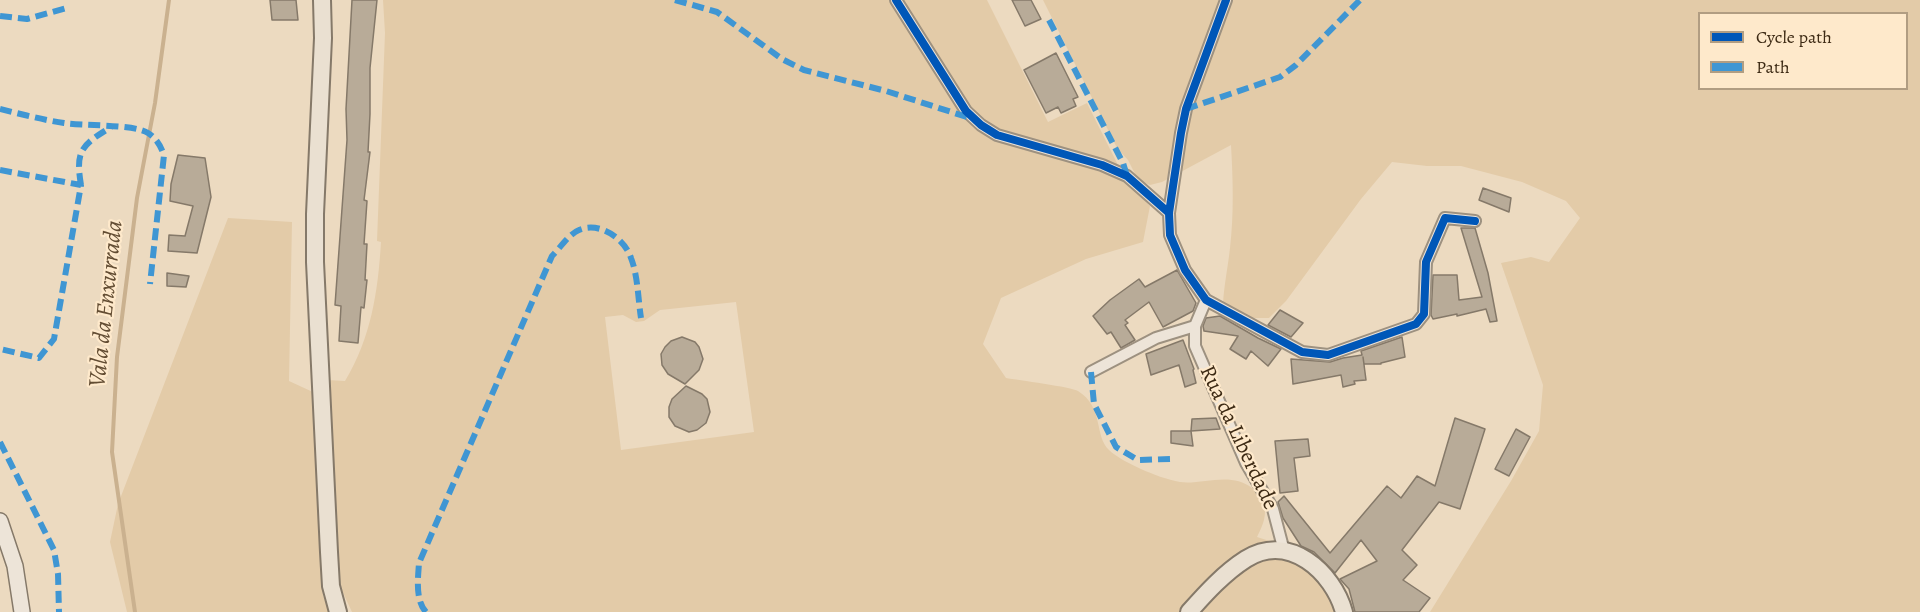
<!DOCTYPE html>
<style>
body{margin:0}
#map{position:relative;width:1920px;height:612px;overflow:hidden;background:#ecdac0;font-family:Alegreya,serif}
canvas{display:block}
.legend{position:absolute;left:1698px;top:12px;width:210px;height:78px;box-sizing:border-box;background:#fee9cb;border:2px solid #b19d82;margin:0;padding:8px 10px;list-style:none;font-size:18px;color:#3d2a14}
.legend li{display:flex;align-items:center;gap:12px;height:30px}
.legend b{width:30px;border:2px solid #b19d82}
</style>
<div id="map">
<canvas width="1920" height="612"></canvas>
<ul class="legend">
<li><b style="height:8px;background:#0057b8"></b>Cycle path</li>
<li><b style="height:8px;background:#3f96d3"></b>Path</li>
</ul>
</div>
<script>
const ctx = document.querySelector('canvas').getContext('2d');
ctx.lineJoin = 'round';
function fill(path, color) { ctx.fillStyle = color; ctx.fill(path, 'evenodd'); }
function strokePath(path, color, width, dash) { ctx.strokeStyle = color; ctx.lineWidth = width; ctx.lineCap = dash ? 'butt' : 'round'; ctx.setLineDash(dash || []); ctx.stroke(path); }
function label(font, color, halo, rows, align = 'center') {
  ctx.font = font + ' Alegreya,serif'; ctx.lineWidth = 4.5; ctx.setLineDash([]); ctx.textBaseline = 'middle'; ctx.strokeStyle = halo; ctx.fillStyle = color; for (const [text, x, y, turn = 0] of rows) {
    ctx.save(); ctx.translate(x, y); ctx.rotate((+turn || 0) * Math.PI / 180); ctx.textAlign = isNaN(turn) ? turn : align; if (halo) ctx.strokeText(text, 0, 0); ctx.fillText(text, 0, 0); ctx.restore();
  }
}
const green = new Path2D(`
 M383 0H892L971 121 1101 168 1125 179 1150 206 1143 242 1086 259 1001 298 983 344 1006 378C1017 380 1072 387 1078 391 1104 407 1094 436 1109 450 1116 457 1132 465 1141 469 1152 474 1168 480 1180 482 1202 485 1231 471 1252 488 1270 504 1267 518 1257 537L1307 553 1351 612H352L339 584 327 380 345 381C371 338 378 292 381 242L377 241 385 33ZM736 302 754 432 621 450 605 317 623 315 636 322 644 321 660 310Z
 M900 0H987L1048 122 1087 103 1118 165 1093 156 1006 135 976 116Z
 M1043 0H1920V612H1430L1511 481 1539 431 1543 385 1501 263 1531 257 1549 262 1580 218 1566 201 1522 182 1461 166H1427L1392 162 1361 199 1286 301 1269 318H1251L1223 304C1224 285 1228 267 1230 248 1234 214 1233 180 1231 145L1162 182 1150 185 1138 180 1128 160 1117 148ZM1700 14H1906V88H1700Z
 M228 218 292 222 289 381 315 393 321 556 323 595 329 612H127L110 542 118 504Z`);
const stream = new Path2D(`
 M135 612 112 452 117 357 137 198 155 103 169 0`);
const building = new Path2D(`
 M270 0H296L298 20H272Z
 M352 0H377L370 68V114L368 152H370L364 200 367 201 364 244H367L365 280H367L364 308 361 307 358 343 339 341 341 306 335 305 347 140 346 109Z
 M1012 0H1031L1041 19 1025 26Z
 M1056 53 1078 97 1073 99 1076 106 1061 113 1058 107 1046 113 1024 70Z
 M178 155 205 158 211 197 197 253 168 251 169 235 185 236 193 206 170 201 171 184Z
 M1483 188 1511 198 1509 212 1479 200Z
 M1461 228H1475L1488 273 1497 321 1490 322 1486 309 1457 316V314L1433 319 1431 315 1433 275H1457L1459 300 1482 297Z
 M1177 270 1196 303 1193 311 1163 327 1149 302 1125 320 1128 323 1125 325 1135 340 1121 348 1111 332 1107 334 1093 316 1110 300 1139 279 1145 287Z
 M167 273 189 276 186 287 167 286Z
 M1280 310 1303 323 1291 337 1268 325Z
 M1220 316 1258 338 1281 349 1268 366 1251 351 1246 359 1230 349 1238 336 1204 331 1203 326 1206 318Z
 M682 337 695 342 699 347 703 359 699 370 685 384 668 374 662 365 661 354 665 347 671 341Z
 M1402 337 1405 357 1381 363V364H1364L1363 357 1366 380 1354 381 1355 384 1343 387 1341 375 1293 384 1291 359 1330 362 1343 358 1362 355 1361 351Z
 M1183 340 1194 369 1193 370 1196 383 1185 387 1179 365 1151 375 1146 354Z
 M686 386 702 394 707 399 710 412 706 423 697 430 689 432 675 426 669 417V407L672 399Z
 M1216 418 1220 429 1191 431 1192 419Z
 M1455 418 1485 429 1460 509 1439 502 1402 550 1417 565 1403 580 1430 598 1419 612H1355L1349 589 1340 579 1377 561 1361 540 1335 573 1314 552 1301 546 1283 518 1278 502 1284 496 1330 553 1387 486 1401 498 1417 476 1435 486Z
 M1516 429 1530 437 1509 476 1495 469Z
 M1171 431H1191L1193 446 1171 443Z
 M1308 439 1310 456 1294 458 1298 491 1280 493 1275 441Z`);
const minor = new Path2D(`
 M896 0 966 111 981 125 997 135 1102 165 1127 176 1169 213
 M1226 0 1186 109 1181 133 1169 213 1170 235 1185 270 1206 300 1302 352 1328 355 1416 324 1424 314 1426 262 1445 218 1475 221
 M1195 326V346L1246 463 1273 509 1284 551
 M1091 372 1156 338 1195 326 1206 300`);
const secondary = new Path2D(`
 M0 521 15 566 22 612`);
const primary = new Path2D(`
 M322 0 323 38 315 214V262L329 552 331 586 338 612
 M1189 612C1206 593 1224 573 1246 559 1289 532 1333 572 1344 612`);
const quiet = new Path2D(`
 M675 0 717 12 782 59 804 70 886 91 970 118
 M0 16 27 19 67 8
 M1049 20 1123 163 1127 176
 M0 109C21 114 43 120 64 123 84 126 134 124 148 133 157 139 160 145 164 155L150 284
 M1186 109 1280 77 1296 65 1360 0
 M0 170 81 185 54 339 39 358 0 349
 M81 185C75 150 82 145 111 127
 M1091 372 1094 404 1116 447 1138 460 1170 459
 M0 442 54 550 58 574 59 612
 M426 612C415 600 418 578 419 563L552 256C560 248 569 234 579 230 600 221 625 239 631 258 638 276 638 299 641 318`);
const cycleway = new Path2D(`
 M896 0 966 111 981 125 997 135 1102 165 1127 176 1169 213
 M1226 0 1186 109 1181 133 1169 213 1170 235 1185 270 1206 300 1302 352 1328 355 1416 324 1424 314 1426 262 1445 218 1475 221`);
const streetNames = [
 ["Rua da Liberdade",1238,438,65]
];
const waterNames = [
 ["Vala da Enxurrada",107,304,-84]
];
fill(green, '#e3cba8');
strokePath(stream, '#cab18f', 4);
fill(building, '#b8ab98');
strokePath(building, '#857969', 1.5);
strokePath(minor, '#9d9180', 14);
strokePath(secondary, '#857969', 18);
strokePath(primary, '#857969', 20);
strokePath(minor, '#ede4d8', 10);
strokePath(secondary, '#ede4d8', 15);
strokePath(primary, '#eae0d1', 16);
strokePath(quiet, '#3f96d3', 6, [12, 6]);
strokePath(cycleway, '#0057b8', 8);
label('22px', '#3d2a14', '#fee9cb', streetNames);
label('italic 24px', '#634d33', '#fee9cb', waterNames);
</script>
